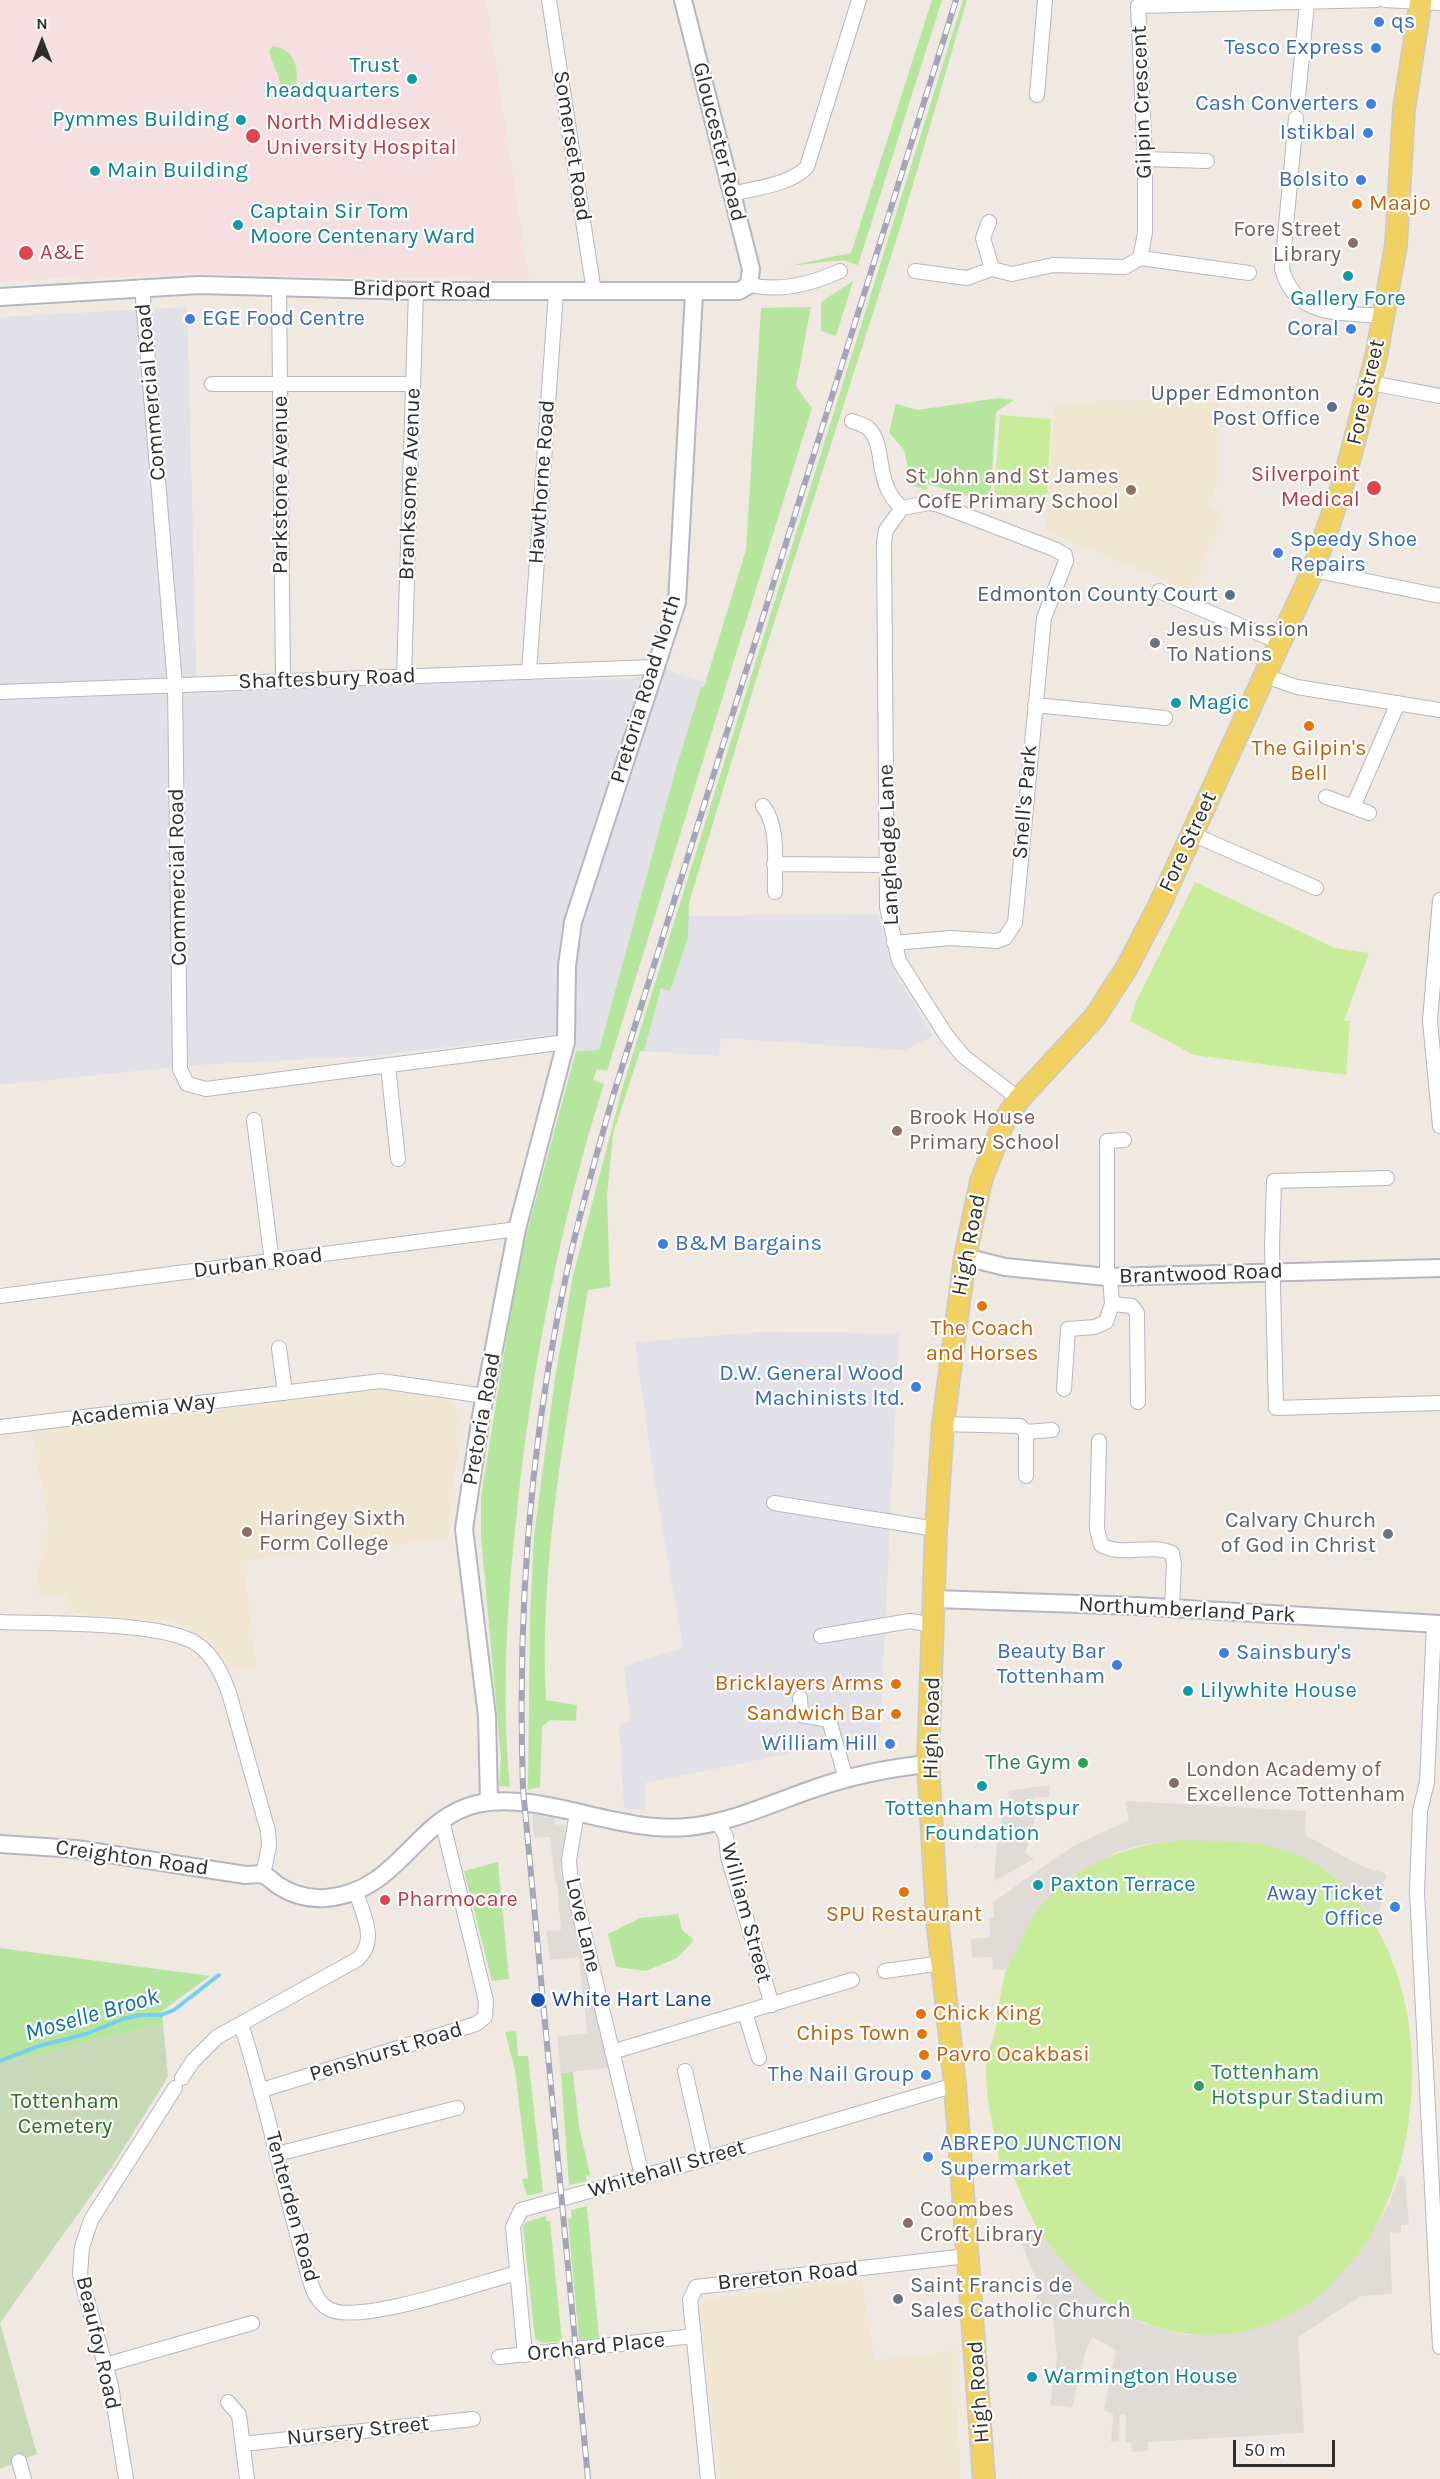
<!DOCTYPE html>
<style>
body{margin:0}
#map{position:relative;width:1440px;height:2479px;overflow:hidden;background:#efe9e1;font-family:Karla,sans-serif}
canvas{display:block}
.north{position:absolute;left:12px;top:12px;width:60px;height:60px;-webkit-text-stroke:4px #fff;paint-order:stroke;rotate:0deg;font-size:16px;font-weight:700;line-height:24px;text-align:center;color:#2e2e2e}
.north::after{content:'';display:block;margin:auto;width:21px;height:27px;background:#2e2e2e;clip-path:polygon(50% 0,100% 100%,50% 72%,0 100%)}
.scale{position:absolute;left:1233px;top:2440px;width:102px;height:27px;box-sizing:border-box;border:3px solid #2e2e2e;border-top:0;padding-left:8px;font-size:18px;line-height:21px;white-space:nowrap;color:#2e2e2e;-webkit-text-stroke:4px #fff;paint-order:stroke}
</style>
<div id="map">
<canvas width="1440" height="2479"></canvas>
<div class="north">N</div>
<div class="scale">50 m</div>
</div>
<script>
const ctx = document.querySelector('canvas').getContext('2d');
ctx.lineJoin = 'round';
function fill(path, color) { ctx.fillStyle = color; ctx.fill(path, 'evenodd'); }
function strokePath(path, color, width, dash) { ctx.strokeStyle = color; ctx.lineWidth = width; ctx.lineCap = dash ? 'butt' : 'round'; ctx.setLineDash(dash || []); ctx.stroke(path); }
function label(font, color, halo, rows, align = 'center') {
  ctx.font = font + ' Karla,sans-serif'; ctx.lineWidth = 4.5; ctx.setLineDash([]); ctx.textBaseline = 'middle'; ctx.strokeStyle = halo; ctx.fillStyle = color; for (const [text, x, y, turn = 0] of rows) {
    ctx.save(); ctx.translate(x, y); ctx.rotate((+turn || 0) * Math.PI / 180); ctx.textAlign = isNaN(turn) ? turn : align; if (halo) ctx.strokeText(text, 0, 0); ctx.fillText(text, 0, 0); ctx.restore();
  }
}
const industrial = new Path2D(`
 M187 307 197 692 460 681 630 679 663 669 706 682 704 688 701 687 676 768 599 1050 576 1051 574 1032 372 1056 195 1065 0 1085V317Z
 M878 914 896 974 933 1036 905 1050 721 1038 719 1056 644 1051 661 988 670 990 688 938V916Z
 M762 1332 899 1333 880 1735 645 1783V1811L624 1808 619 1724 630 1722 624 1666 683 1648 652 1464 635 1342Z`);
const education = new Path2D(`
 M1192 400 1218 403 1220 473 1209 507 1223 514 1192 591 1046 531 1055 402Z
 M381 1386 451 1402 462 1420 446 1539 243 1560 256 1667 234 1671 209 1640 178 1622 69 1613 67 1594 37 1597 38 1570 49 1525 32 1432 359 1393V1389Z
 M862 2280 874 2360 955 2351 960 2479H721L714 2441 701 2307 704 2299Z`);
const medical = new Path2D(`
 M0 0H486L529 280 176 273 83 280 79 276 0 283Z`);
const green = new Path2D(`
 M932 0H942L858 265 843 260 788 266 851 253Z
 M963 0H967L901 225 759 670 689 903 688 938 670 991 661 988 644 1051H640L613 1134 607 1196 610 1287 588 1290C566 1426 539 1562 546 1700L577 1705 576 1721 550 1720 542 1727 540 1787 528 1790 530 1617 534 1535 555 1378 573 1276 624 1082Z
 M273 46C294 49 299 66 296 85 289 94 282 100 270 97L280 85C279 70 271 64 269 50Z
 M853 281 836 336 821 331V302Z
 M811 307 796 386 812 408 607 1071 597 1069 593 1080 604 1084C560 1223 532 1366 517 1511 507 1602 501 1696 510 1787L499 1786 501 1759 481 1537V1496L519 1262 576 1051 599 1050 676 768 701 687H704L746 550 761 308Z
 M998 398 1014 400 996 412 990 502 927 484V490L911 485 904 450 889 432 896 404 918 410Z
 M498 1862 509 1979 492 1981 464 1871Z
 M678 1914 682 1930 694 1940 677 1958 646 1971 616 1967 608 1934 640 1918Z
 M0 1948 210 1976 162 2011 163 2024 0 2063Z
 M516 2031 518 2056H528L543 2192 527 2196 522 2179 528 2178 515 2070 505 2032Z
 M573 2072 579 2126 590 2175 586 2176 587 2181 569 2185 561 2073Z
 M587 2206 599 2338 579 2340 568 2219 572 2218 571 2210Z
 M546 2216V2221H550L562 2341 543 2343 535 2339 523 2227 526 2222Z`);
const cemetery = new Path2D(`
 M163 2024 168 2077 113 2165 0 2323 37 2454 0 2469V2063Z`);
const pitch = new Path2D(`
 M1000 415 1051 419 1047 500 994 496Z
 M1195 882 1335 948 1369 953 1344 1021H1350L1346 1075 1194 1055 1130 1021 1136 1002Z
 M1181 1840C1223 1840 1269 1837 1307 1858 1434 1930 1437 2137 1364 2247 1280 2373 1127 2359 1045 2241 1030 2218 1020 2191 1009 2166H1000C995 2134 985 2100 986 2067 986 2054 992 2044 995 2032 999 2014 999 1996 1004 1978 1026 1891 1095 1848 1181 1840Z`);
const plaza = new Path2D(`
 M1050 1785 1049 1797 1033 1798 1034 1822 1025 1853 1034 1859 994 1881 998 1829H1001L1002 1817 1011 1816 1008 1791Z
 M1125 1801 1306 1811 1305 1835 1365 1868 1385 1873 1387 1878 1384 1880V1897L1376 1920 1381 1923 1378 1929 1354 1894 1331 1874 1305 1857 1260 1843 1181 1840 1140 1845 1117 1852 1068 1878 1035 1912 1007 1969 993 1970 992 1957 972 1958 971 1939 990 1937 989 1918H994L993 1902 1073 1846 1129 1820Z
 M532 1812 556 1816 554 1824 566 1826 560 1869 610 2068 561 2073 557 2037 587 2033 579 1957 550 1960 546 1931 561 1930 557 1883 555 1882 550 1837 534 1838Z
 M1399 2175 1405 2177 1409 2225H1401V2232L1390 2233 1392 2294 1361 2296 1298 2337 1304 2433 1148 2442V2451L1132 2452 1131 2443 1125 2442 1126 2414H1120L1119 2442H1111L1113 2414 1104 2410 1116 2350 1092 2337 1085 2353 1072 2408 1050 2405 1057 2357 1052 2309 1045 2305 1043 2309 1033 2304 1037 2295 1035 2291 1040 2288 1019 2238 1038 2229 1063 2261 1101 2299 1142 2323 1185 2335 1236 2334 1273 2323 1306 2306 1327 2289 1363 2248 1389 2204Z`);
const stream = new Path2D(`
 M0 2061 39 2046 86 2034 123 2019 140 2015H161L174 2010 219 1975`);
const minor = new Path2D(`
 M549 0 594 292
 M1385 0 1440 3
 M1037 95 1045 0
 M1298 97 1307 3
 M1296 118 1282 269C1296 319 1341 312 1383 316
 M1145 159 1207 161
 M731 194C755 188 790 185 807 167L859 0
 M989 222 983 238 992 269
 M1140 258 1249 273
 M992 269 1012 274 1053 265 1125 267 1140 258 1145 233V159L1138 6 1377 0
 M915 271 967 278 992 269
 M749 285C781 292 811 284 840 271
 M142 287 175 685 180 1069 187 1084 206 1089 566 1042
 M279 288 283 681
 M1371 383 1440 396
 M212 384H412
 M852 421C857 423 865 425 869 429 887 447 873 483 902 508
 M1313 570 1440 596
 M1159 591 1279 642
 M529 672 556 292
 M404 676 416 291
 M1265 676 1297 687 1440 710
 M0 692 654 667
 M1035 705 1165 718
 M1326 797 1369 813
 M763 806C780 828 774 865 775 892
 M1353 807 1398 703
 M1192 834 1316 888
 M774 864 885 865
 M1440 900 1430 1021 1440 1126
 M894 943 951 938 997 941 1005 938 1015 923 1044 618 1066 561 1065 555 1054 549 939 505 929 503 902 508 886 530 884 542 887 907 899 961 946 1035 963 1056 1019 1099
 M388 1066 398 1159
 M254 1120 272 1262
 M1387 1178 1274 1181 1272 1246 1276 1408 1440 1403
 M1107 1277V1141L1124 1140
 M0 1296 517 1229
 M1112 1304 1132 1306 1137 1313 1138 1402
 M279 1348 285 1393
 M1064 1389 1068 1329 1095 1327 1106 1322 1112 1304 1110 1276
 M943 1424 1020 1426 1026 1432V1476
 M0 1427 381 1381 485 1396
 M1026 1432 1052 1430
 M1099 1441 1097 1529 1101 1545C1122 1557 1150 1543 1172 1553L1174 1564 1172 1608
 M774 1503 936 1529
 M0 1622C44 1624 163 1621 197 1644 214 1656 222 1674 229 1693L268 1831 269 1846 263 1875
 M1434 1624 1427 1782 1420 1811 1417 1891 1440 2347
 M821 1636 910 1621 934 1625
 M800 1698 801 1715 829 1720 846 1779
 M577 1813 569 1860 570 1874 642 2176
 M718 1822 726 1837 728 1857 772 2005
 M885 1971 942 1963
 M745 2013 759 2058
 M241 2024C269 2110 285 2198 311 2284 314 2293 320 2304 329 2309 358 2325 476 2284 510 2275
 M612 2052 852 1980
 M685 2071 705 2159
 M182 2078 193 2061 217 2037 358 1959C378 1940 363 1915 356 1892
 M262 2090 476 2024 485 2017 486 2001 442 1820
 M277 2154 457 2108
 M525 2355 513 2227 521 2210 705 2159 955 2085
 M499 2357 694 2336
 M105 2365 252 2323
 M228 2402 239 2415 247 2479
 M243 2444 473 2419
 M19 2461 24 2479
 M126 2479 111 2386 80 2275 82 2247 91 2220 175 2088
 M708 2479 690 2300 696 2287 967 2256`);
const tertiary = new Path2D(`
 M0 297 199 285 416 291H739L749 285 751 269 683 0
 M965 1257 1005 1267 1107 1277 1440 1268
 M935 1599 1136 1606 1440 1624
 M489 1802 487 1716 464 1529 481 1416 517 1229 566 1042 567 966 573 922 677 602 694 293
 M0 1844 76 1849 246 1875C251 1875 259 1873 264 1875 269 1877 274 1883 279 1886 293 1895 310 1899 326 1898 399 1892 415 1818 477 1804 539 1790 619 1834 687 1827 731 1823 772 1803 813 1789 850 1776 889 1768 928 1764`);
const primary = new Path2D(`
 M984 2479 955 2085 937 1917 928 1764 936 1529 943 1424 965 1257 981 1181 1004 1121 1019 1099 1095 1017 1126 969 1159 906 1313 570 1344 481 1376 357 1396 245 1404 109 1421 0`);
const rail = new Path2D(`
 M588 2479 523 1789C517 1613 530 1435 569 1262 581 1206 598 1151 613 1096L956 0`);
const markers = [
 [1379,22,6,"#3f7fe0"],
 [1376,48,6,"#3f7fe0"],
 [412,79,6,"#0f9aa8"],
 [1371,104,6,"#3f7fe0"],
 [241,120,6,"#0f9aa8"],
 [1368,133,6,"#3f7fe0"],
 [253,136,8,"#e0444e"],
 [95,171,6,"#0f9aa8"],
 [1361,180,6,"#3f7fe0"],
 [1357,204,6,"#e8710a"],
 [238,225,6,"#0f9aa8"],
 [1353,243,6,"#8d6e63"],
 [26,253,8,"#e0444e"],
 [1348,276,6,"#0f9aa8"],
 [190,319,6,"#3f7fe0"],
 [1351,329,6,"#3f7fe0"],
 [1332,407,6,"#5c6f8a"],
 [1374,488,8,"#e0444e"],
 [1131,490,6,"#8d6e63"],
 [1278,553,6,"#3f7fe0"],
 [1230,595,6,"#5c6f8a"],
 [1155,643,6,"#6b7280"],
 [1176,703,6,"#0f9aa8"],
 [1309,726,6,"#e8710a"],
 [897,1131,6,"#8d6e63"],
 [663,1244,6,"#3f7fe0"],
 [982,1306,6,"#e8710a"],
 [916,1387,6,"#3f7fe0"],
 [247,1532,6,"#8d6e63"],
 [1388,1534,6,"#6b7280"],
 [1224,1653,6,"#3f7fe0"],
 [1117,1665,6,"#3f7fe0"],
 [896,1684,6,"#e8710a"],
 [1188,1691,6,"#0f9aa8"],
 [896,1714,6,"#e8710a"],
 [890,1744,6,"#3f7fe0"],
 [1083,1763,6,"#2e9e5b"],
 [1174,1783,6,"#8d6e63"],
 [982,1786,6,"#0f9aa8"],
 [1038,1885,6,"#0f9aa8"],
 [904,1892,6,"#e8710a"],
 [385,1900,6,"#e0444e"],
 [1395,1907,6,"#3f7fe0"],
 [538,2000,8,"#1a4fb4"],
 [921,2014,6,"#e8710a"],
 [922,2034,6,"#e8710a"],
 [924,2055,6,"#e8710a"],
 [926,2075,6,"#3f7fe0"],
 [1199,2086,6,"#2e9e5b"],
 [928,2157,6,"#3f7fe0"],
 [908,2223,6,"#8d6e63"],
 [898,2299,6,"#6b7280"],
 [1032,2377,6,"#0f9aa8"]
];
const shopNames = [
 ["qs",1391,22,"left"],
 ["Tesco Express",1364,48],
 ["Cash Converters",1359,104],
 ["Istikbal",1356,133],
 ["Bolsito",1349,180],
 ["EGE Food Centre",202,319,"left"],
 ["Coral",1339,329],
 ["Speedy Shoe",1290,540,"left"],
 ["Repairs",1290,565,"left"],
 ["B&M Bargains",675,1244,"left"],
 ["D.W. General Wood",904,1374],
 ["Machinists ltd.",904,1399],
 ["Beauty Bar",1105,1652],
 ["Tottenham",1105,1677],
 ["Sainsbury's",1236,1653,"left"],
 ["William Hill",878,1744],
 ["Away Ticket",1383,1894],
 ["Office",1383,1919],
 ["The Nail Group",914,2075],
 ["ABREPO JUNCTION",940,2144,"left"],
 ["Supermarket",940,2169,"left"]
];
const cultureNames = [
 ["Trust",400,66,"right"],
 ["headquarters",400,91,"right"],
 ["Pymmes Building",229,120,"right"],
 ["Main Building",107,171],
 ["Captain Sir Tom",250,212],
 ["Moore Centenary Ward",250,237],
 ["Gallery Fore",1348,299,"center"],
 ["Magic",1188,703],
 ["Lilywhite House",1200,1691],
 ["Tottenham Hotspur",982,1809,"center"],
 ["Foundation",982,1834,"center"],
 ["Paxton Terrace",1050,1885],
 ["Warmington House",1044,2377]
];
const streetNames = [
 ["Gilpin Crescent",1142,102,-92],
 ["Gloucester Road",719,142,76],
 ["Somerset Road",572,146,81],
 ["Bridport Road",422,290,1],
 ["Commercial Road",151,392,-95],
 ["Fore Street",1366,392,-77],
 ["Hawthorne Road",542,482,-86],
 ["Branksome Avenue",410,484,-88],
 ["Parkstone Avenue",281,485,-90],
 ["Shaftesbury Road",327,679,-2],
 ["Pretoria Road North",646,689,-73],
 ["Snell's Park",1025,802,-85],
 ["Fore Street",1188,842,-65],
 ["Langhedge Lane",889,845,-92],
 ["Commercial Road",178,877,-91],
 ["High Road",969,1245,-79],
 ["Durban Road",258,1263,-7],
 ["Brantwood Road",1201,1274,-2],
 ["Academia Way",143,1410,-7],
 ["Pretoria Road",482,1419,-80],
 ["Northumberland Park",1187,1610,3],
 ["High Road",932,1728,-89],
 ["Creighton Road",132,1858,8],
 ["William Street",746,1913,75],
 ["Love Lane",583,1925,77],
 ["Penshurst Road",386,2052,-17],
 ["Whitehall Street",667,2169,-16],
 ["Tenterden Road",292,2207,75],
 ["Brereton Road",788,2276,-6],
 ["Beaufoy Road",98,2343,77],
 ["Orchard Place",596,2347,-6],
 ["High Road",979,2392,-94],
 ["Nursery Street",358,2431,-6]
];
const healthNames = [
 ["North Middlesex",266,123],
 ["University Hospital",266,148],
 ["A&E",40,253],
 ["Silverpoint",1360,475,"right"],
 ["Medical",1360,500,"right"],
 ["Pharmocare",397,1900]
];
const foodNames = [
 ["Maajo",1369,204],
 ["The Gilpin's",1309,749,"center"],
 ["Bell",1309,774,"center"],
 ["The Coach",982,1329,"center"],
 ["and Horses",982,1354,"center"],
 ["Bricklayers Arms",884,1684,"right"],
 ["Sandwich Bar",884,1714,"right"],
 ["SPU Restaurant",904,1915,"center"],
 ["Chick King",933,2014],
 ["Chips Town",910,2034,"right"],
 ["Pavro Ocakbasi",936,2055]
];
const educationNames = [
 ["Fore Street",1341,230,"right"],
 ["Library",1341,255,"right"],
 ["St John and St James",1119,477,"right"],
 ["CofE Primary School",1119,502,"right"],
 ["Brook House",909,1118],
 ["Primary School",909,1143],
 ["Haringey Sixth",259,1519],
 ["Form College",259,1544],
 ["London Academy of",1186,1770],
 ["Excellence Tottenham",1186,1795],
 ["Coombes",920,2210],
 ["Croft Library",920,2235]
];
const serviceNames = [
 ["Upper Edmonton",1320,394],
 ["Post Office",1320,419],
 ["Edmonton County Court",1218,595]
];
const worshipNames = [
 ["Jesus Mission",1167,630],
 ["To Nations",1167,655],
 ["Calvary Church",1376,1521,"right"],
 ["of God in Christ",1376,1546,"right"],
 ["Saint Francis de",910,2286],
 ["Sales Catholic Church",910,2311]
];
const leisureNames = [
 ["The Gym",1071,1763],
 ["Tottenham",1211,2073,"left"],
 ["Hotspur Stadium",1211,2098,"left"]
];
const transitNames = [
 ["White Hart Lane",552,2000]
];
const parkNames = [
 ["Tottenham",65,2102],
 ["Cemetery",65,2127]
];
const waterNames = [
 ["Moselle Brook",92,2015,-16]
];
fill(industrial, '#e3e1e8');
fill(education, '#f0e6d1');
fill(medical, '#f5dfe0');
fill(green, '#b6e59e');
fill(cemetery, '#c8d9b8');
fill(pitch, '#c9ec9a');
fill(plaza, '#dfdcd8');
strokePath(stream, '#75cff0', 4);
strokePath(minor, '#b4b7c1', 16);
strokePath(tertiary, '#b4b7c1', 20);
strokePath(primary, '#c9c9c9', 24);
strokePath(minor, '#fff', 14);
strokePath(tertiary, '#fff', 16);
strokePath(primary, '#f2d163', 21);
strokePath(rail, '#a3a6b8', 6);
strokePath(rail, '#fff', 4, [11]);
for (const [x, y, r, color] of markers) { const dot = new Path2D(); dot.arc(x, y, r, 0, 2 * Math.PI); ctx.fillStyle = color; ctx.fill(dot); strokePath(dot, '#fff', 2); }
label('22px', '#366cbe', '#fff', shopNames, 'right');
label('22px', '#0d838f', '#fff', cultureNames, 'left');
label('22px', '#2e2e2e', '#fff', streetNames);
label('22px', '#be3a42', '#fff', healthNames, 'left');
label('22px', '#c56008', '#fff', foodNames, 'left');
label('22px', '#785e54', '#fff', educationNames, 'left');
label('22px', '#4e5e75', '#fff', serviceNames, 'right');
label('22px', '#5b616d', '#fff', worshipNames, 'left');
label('22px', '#27864d', '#fff', leisureNames, 'right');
label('22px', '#164399', '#fff', transitNames, 'left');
label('22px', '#2c6e1b', '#fff', parkNames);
label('italic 24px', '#0d6fa3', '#fff', waterNames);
</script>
